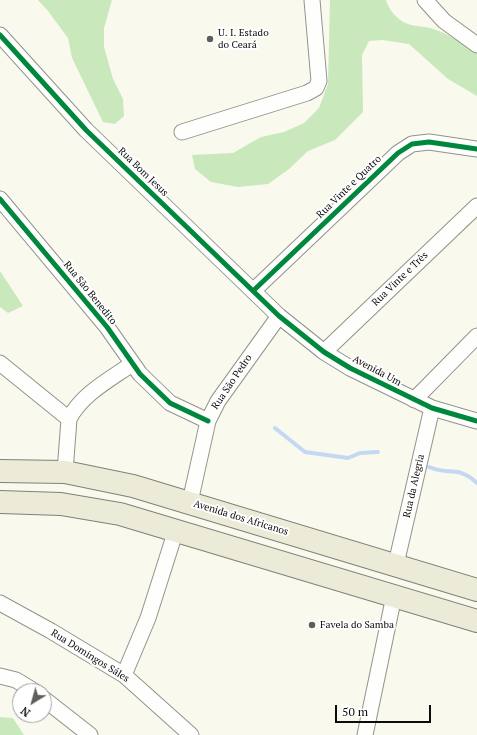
<!DOCTYPE html>
<meta charset="utf-8">
<style>
body{margin:0}
#map{position:relative;width:477px;height:735px;overflow:hidden;background:#f9faed;font-family:"PT Serif",serif}
canvas{display:block}
.north{position:absolute;left:12px;top:683px;width:40px;height:40px;box-sizing:border-box;background:#fff;border:1px solid #9d9d9d;border-radius:50%;rotate:217deg;font-size:11px;font-weight:700;line-height:16px;text-align:center;color:#0b0b0b}
.north::after{content:'';display:block;margin:auto;width:14px;height:18px;background:#5e5f5a;clip-path:polygon(50% 0,100% 100%,50% 72%,0 100%)}
.scale{position:absolute;left:335px;top:705px;width:96px;height:18px;box-sizing:border-box;border:2px solid #0b0b0b;border-top:0;padding-left:5px;font-size:12px;line-height:14px;white-space:nowrap;color:#0b0b0b;-webkit-text-stroke:3px #fff;paint-order:stroke}
</style>
<div id="map">
<canvas width="477" height="735"></canvas>
<div class="north">N</div>
<div class="scale">50 m</div>
</div>
<script>
const ctx = document.querySelector('canvas').getContext('2d');
ctx.lineJoin = 'round';
function fill(path, color) { ctx.fillStyle = color; ctx.fill(path, 'evenodd'); }
function strokePath(path, color, width, dash) { ctx.strokeStyle = color; ctx.lineWidth = width; ctx.lineCap = dash ? 'butt' : 'round'; ctx.setLineDash(dash || []); ctx.stroke(path); }
function label(font, color, halo, rows, align = 'center') {
  ctx.font = font + ' "PT Serif",serif'; ctx.lineWidth = 4; ctx.setLineDash([]); ctx.textBaseline = 'middle'; ctx.strokeStyle = halo; ctx.fillStyle = color; for (const [text, x, y, turn = 0] of rows) {
    ctx.save(); ctx.translate(x, y); ctx.rotate((+turn || 0) * Math.PI / 180); ctx.textAlign = isNaN(turn) ? turn : align; if (halo) ctx.strokeText(text, 0, 0); ctx.fillText(text, 0, 0); ctx.restore();
  }
}
const forest = new Path2D(`
 M38 0H112L104 28V47L113 79 123 99 124 116 115 124 103 122 72 58 68 38 48 11Z
 M330 0H386C389 11 399 22 411 25 418 27 426 26 433 29 449 34 463 44 477 53V96L448 79 409 44 382 40 369 41 362 55 363 112 335 140 308 151 289 169 268 184 238 187 211 182 195 169 192 155 233 153 261 137 284 132 304 123 319 108 328 84Z
 M0 271 23 306 8 313 0 307Z
 M0 717 13 718 24 735H0Z`);
const stream = new Path2D(`
 M275 428 305 452 348 458 360 453 378 452
 M429 467C450 476 458 465 477 483`);
const minor = new Path2D(`
 M425 0 444 21 477 45
 M0 35 86 130 279 316 324 352 350 368 432 408 477 421
 M182 132 307 93 316 88 319 81 312 0
 M0 199 107 327 140 374 170 403 208 421
 M253 291 398 153 412 144 429 142 477 149
 M324 352 477 206
 M0 363 69 419
 M414 400 477 336
 M65 472 69 419C82 394 109 380 132 364
 M190 502 208 421 218 401 279 316
 M396 564 432 408
 M0 603 51 631 124 675 191 735
 M124 675 148 618 176 530
 M0 676 16 680 34 691
 M44 699 90 735
 M365 735 394 596`);
const primary = new Path2D(`
 M0 471 65 472 133 486 477 590
 M0 502 61 504 120 514 477 621`);
const cycleway = new Path2D(`
 M0 35 86 130 279 316 324 352 350 368 432 408 477 421
 M0 199 107 327 140 374 170 403 208 421
 M253 291 398 153 412 144 429 142 477 149`);
const markers = [
 [210,39,4,"#5e5f5a"],
 [312,625,4,"#5e5f5a"]
];
const poiNames = [
 ["U. I. Estado",218,33],
 ["do Ceará",218,45],
 ["Favela do Samba",320,625]
];
const streetNames = [
 ["Rua Bom Jesus",143,172,44],
 ["Rua Vinte e Quatro",349,187,-44],
 ["Rua Vinte e Três",400,279,-44],
 ["Rua São Benedito",90,293,51],
 ["Avenida Um",377,371,28],
 ["Rua São Pedro",232,382,-56],
 ["Rua da Alegria",414,486,-77],
 ["Avenida dos Africanos",241,518,17],
 ["Rua Domingos Sáles",90,656,32]
];
fill(forest, '#c9e8bc');
strokePath(stream, '#c4d8f3', 4);
strokePath(minor, '#92938d', 17);
strokePath(primary, '#7f807a', 24);
strokePath(minor, '#fefefc', 15);
strokePath(primary, '#ebebd7', 22);
strokePath(cycleway, '#00873e', 5);
for (const [x, y, r, color] of markers) { const dot = new Path2D(); dot.arc(x, y, r, 0, 2 * Math.PI); ctx.fillStyle = color; ctx.fill(dot); strokePath(dot, '#fff', 1.5); }
label('10px', '#0b0b0b', '#fff', poiNames, 'left');
label('10px', '#0b0b0b', '#fff', streetNames);
</script>
